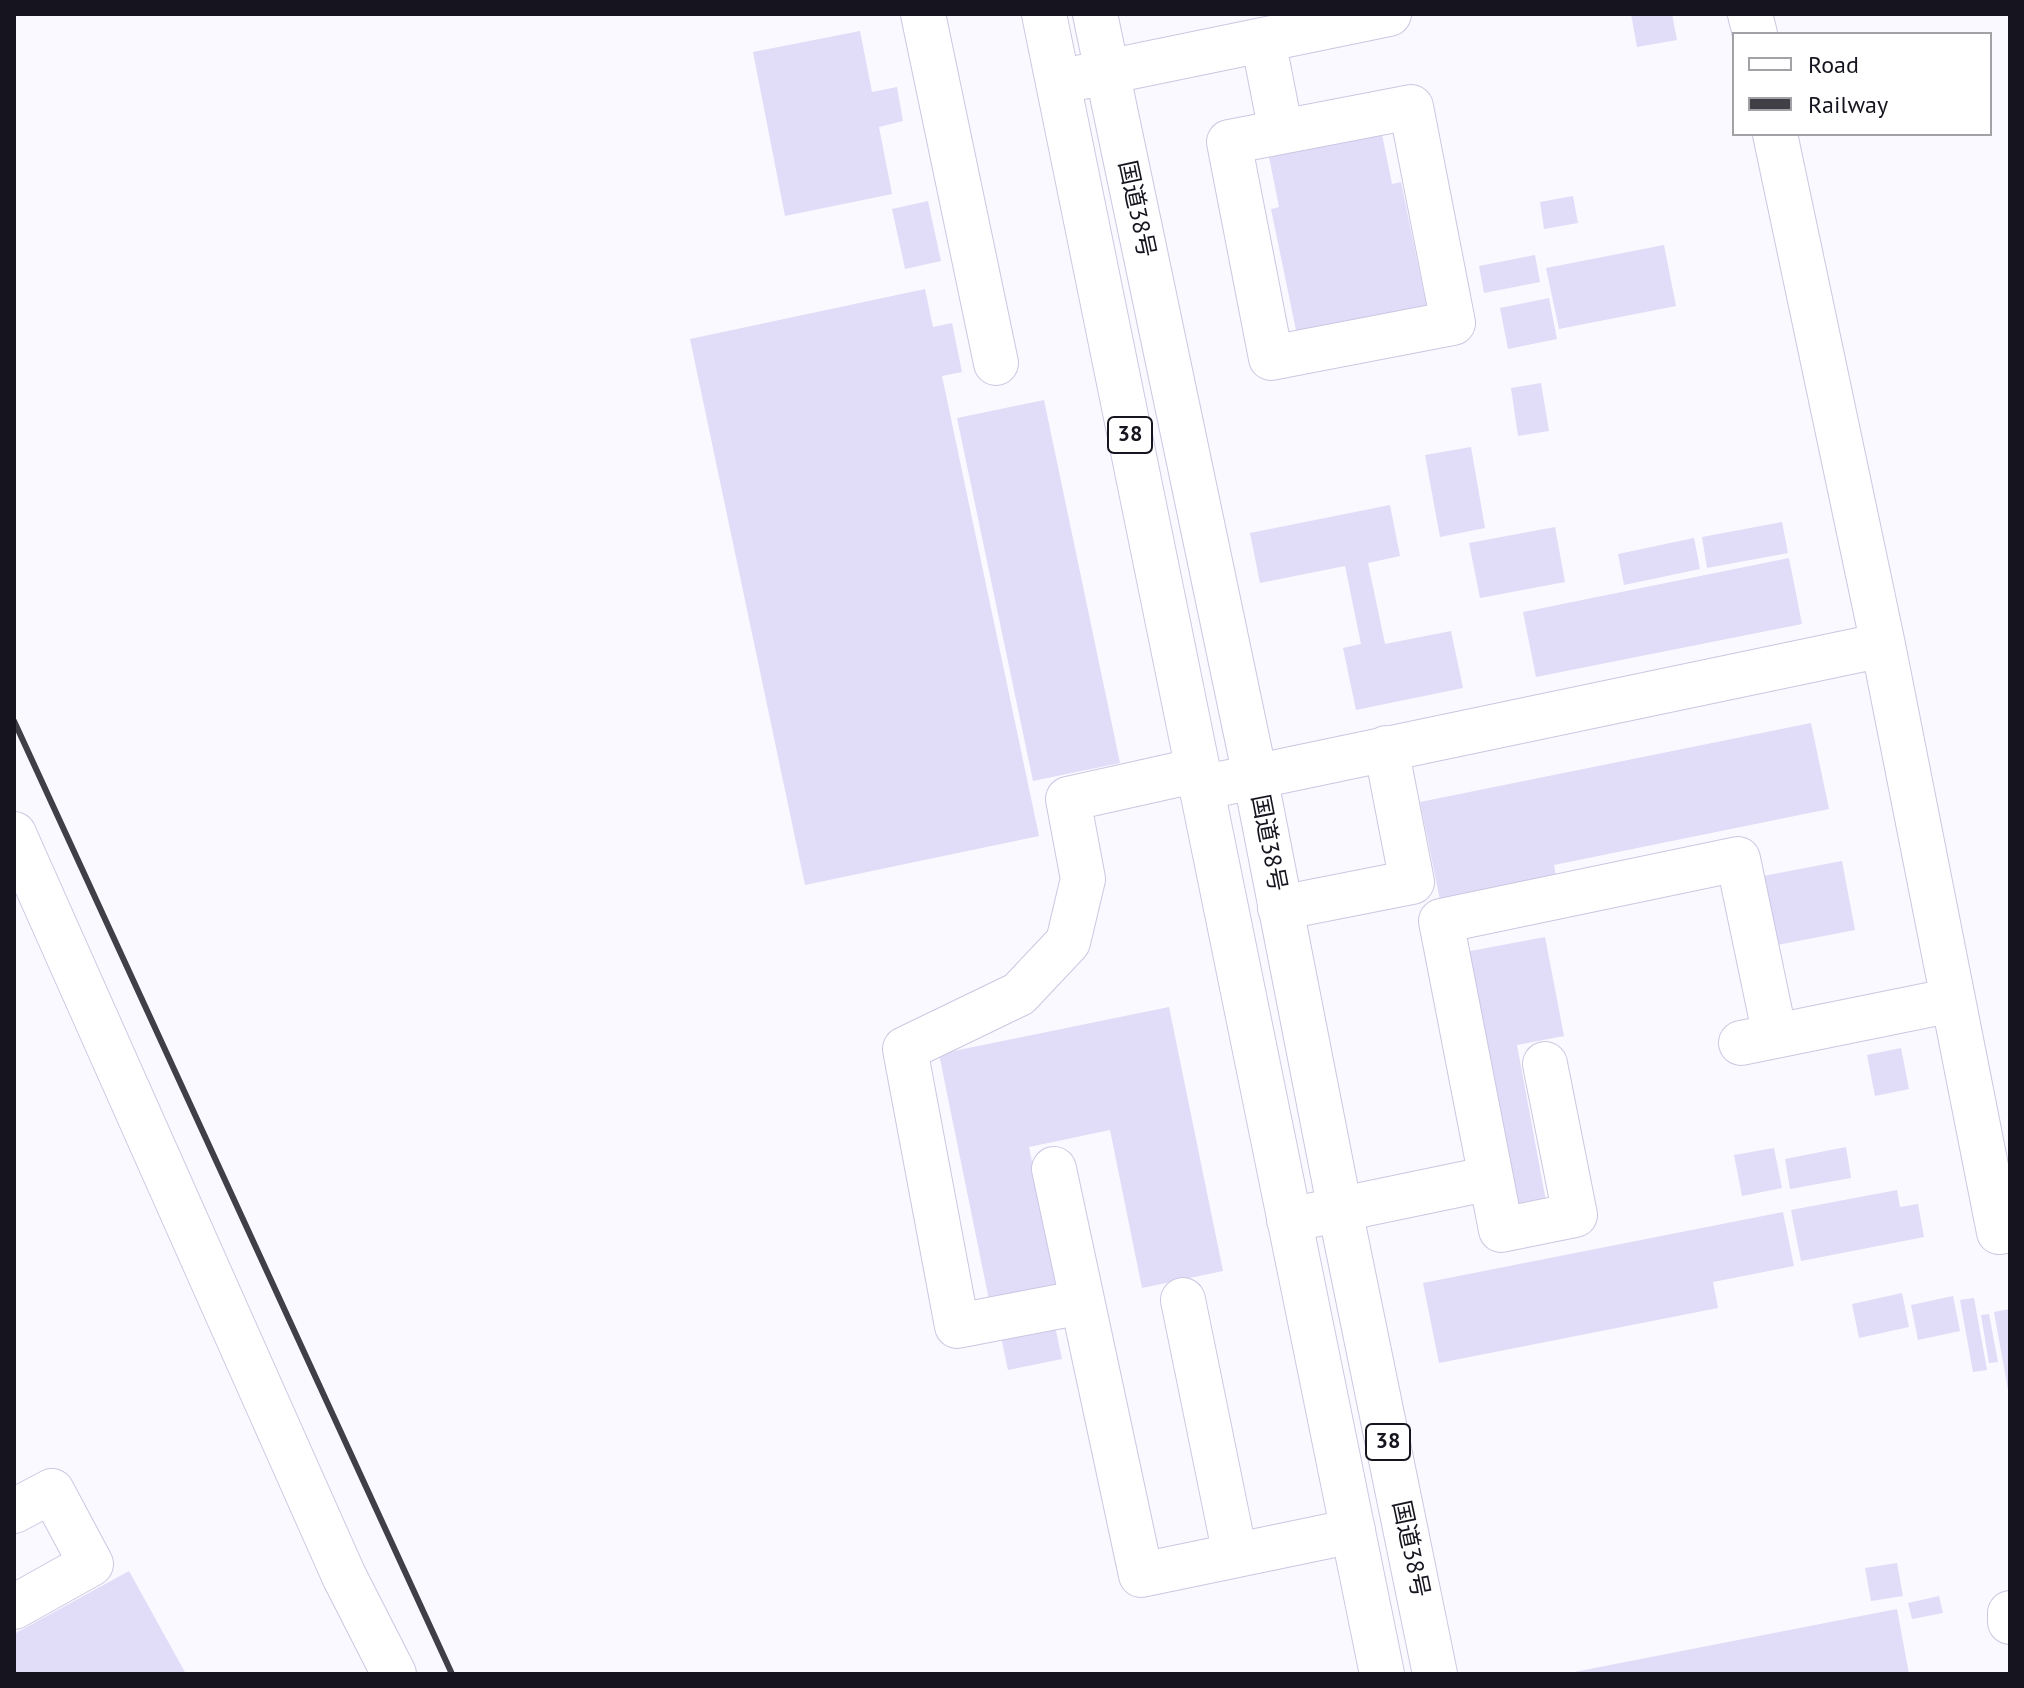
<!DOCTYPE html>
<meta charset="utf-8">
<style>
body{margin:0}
#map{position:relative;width:2024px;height:1688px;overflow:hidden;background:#faf9ff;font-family:"PT Sans",sans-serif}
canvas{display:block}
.frame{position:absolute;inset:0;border:16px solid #16141e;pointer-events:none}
.legend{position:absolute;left:1732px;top:32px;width:260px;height:104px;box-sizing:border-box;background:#fff;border:2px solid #a2a1a5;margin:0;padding:10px 14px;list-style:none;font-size:24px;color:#16141e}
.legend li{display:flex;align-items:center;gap:16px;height:40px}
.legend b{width:40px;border:2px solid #a2a1a5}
</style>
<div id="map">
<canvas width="2024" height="1688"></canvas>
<div class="frame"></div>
<ul class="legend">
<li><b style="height:10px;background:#fff"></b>Road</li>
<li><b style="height:10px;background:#403e47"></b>Railway</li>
</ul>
</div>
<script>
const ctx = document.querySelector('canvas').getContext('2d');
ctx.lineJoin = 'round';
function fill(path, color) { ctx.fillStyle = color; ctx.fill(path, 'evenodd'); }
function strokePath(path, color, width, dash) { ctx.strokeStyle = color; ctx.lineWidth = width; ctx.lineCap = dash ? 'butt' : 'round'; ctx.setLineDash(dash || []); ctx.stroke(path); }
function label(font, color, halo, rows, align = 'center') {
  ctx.font = font + ' "PT Sans","Noto Sans JP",sans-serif'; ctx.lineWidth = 7; ctx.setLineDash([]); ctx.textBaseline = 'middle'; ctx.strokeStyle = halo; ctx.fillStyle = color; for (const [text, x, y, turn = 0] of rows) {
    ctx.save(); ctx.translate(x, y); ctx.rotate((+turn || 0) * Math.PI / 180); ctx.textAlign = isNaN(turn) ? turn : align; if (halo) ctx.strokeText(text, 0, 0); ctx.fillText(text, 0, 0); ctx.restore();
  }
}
const building = new Path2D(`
 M1631 14H1672L1677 40 1637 47Z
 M860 31 872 92 897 87 903 121 879 127 892 194 785 216 753 52Z
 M1381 129 1392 184 1401 182 1428 313 1298 340 1271 209 1279 207 1268 152Z
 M1573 196 1578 223 1544 229 1540 202Z
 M928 201 941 261 905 269 892 209Z
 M1664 245 1676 306 1559 329 1546 268Z
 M1535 255 1540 282 1484 293 1479 266Z
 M925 289 933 327 952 323 962 372 942 376 1039 836 805 885 690 339Z
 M1549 298 1557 339 1508 349 1500 308Z
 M1541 383 1549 431 1518 436 1511 388Z
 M1044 400 1120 763 1033 781 957 418Z
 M1471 447 1485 528 1440 537 1425 455Z
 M1390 505 1400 556 1368 563 1385 644 1451 631 1463 688 1356 710 1343 648 1361 644 1345 566 1260 583 1250 533Z
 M1782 522 1788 553 1707 568 1702 537Z
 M1555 527 1565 582 1480 598 1469 543Z
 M1694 538 1700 569 1624 585 1618 554Z
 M1789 558 1802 624 1536 677 1523 612Z
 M1811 723 1829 809 1554 865 1556 877 1440 900 1420 802Z
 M1842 861 1855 930 1772 946 1758 877Z
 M1545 937 1564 1036 1517 1045 1546 1201 1508 1208 1460 953Z
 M1169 1007 1223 1271 1142 1288 1110 1130 1029 1147 1057 1286 989 1300 939 1054Z
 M1901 1048 1909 1089 1875 1096 1867 1055Z
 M1846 1147 1851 1178 1790 1189 1785 1159Z
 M1774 1148 1782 1188 1742 1196 1734 1155Z
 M1897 1190 1900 1207 1918 1204 1924 1237 1801 1261 1791 1210Z
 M1783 1212 1794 1266 1713 1282 1718 1308 1439 1363 1423 1283Z
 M1902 1293 1909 1327 1859 1338 1852 1304Z
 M1953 1296 1960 1331 1918 1340 1911 1305Z
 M1974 1298 1987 1370 1973 1372 1960 1300Z
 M2010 1309V1390H2008L1994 1312Z
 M1989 1314 1998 1362 1989 1363 1981 1315Z
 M1055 1326 1062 1359 1008 1370 1001 1337Z
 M1897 1563 1903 1596 1871 1601 1865 1568Z
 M129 1571 186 1674H14V1634Z
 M1939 1596 1943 1613 1912 1619 1908 1603Z
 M1897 1609 1909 1674H1569V1673Z`);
const minor = new Path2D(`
 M923 14 996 363
 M1750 14 1755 34
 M1263 40 1281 132 1411 107 1453 323 1271 358 1229 142 1281 132
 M1058 82 1389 14
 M1775 134 1883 645 1999 1232 2010 1230
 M1201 788 1883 645
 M14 834 344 1576 394 1674
 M1280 908 1412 882 1386 748
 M1741 1043 1953 1000
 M1054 1169 1141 1575 1353 1531
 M1491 1178 1501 1230 1575 1215 1545 1064
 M1289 1220 1491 1178 1441 921 1738 859 1775 1036
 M1183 1300 1235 1555
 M1082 1302 957 1326 905 1049 1019 994 1068 942 1083 879 1068 799 1198 770
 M14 1511 52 1491 91 1564 14 1607
 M2010 1613V1622`);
const highway = new Path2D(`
 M1044 14 1382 1674
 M1095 14 1255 776 1340 1210 1435 1674`);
const rail = new Path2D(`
 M14 721 452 1674`);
const shields = [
 [1130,435,44],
 [1388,1442,44]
];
const shieldNames = [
 ["38",1130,435],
 ["38",1388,1442]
];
const streetNames = [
 ["国道38号",1136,209,78],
 ["国道38号",1268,843,79],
 ["国道38号",1410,1549,78]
];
fill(building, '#e1dcf8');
strokePath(minor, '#ccc7e2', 46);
strokePath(highway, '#ccc7e2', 46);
strokePath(minor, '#fff', 44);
strokePath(highway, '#fff', 44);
strokePath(rail, '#403e47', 6);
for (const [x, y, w] of shields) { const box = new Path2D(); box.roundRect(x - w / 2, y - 18, w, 36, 6); ctx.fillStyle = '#fff'; ctx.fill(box); strokePath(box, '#16141e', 2); }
label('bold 22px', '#16141e', null, shieldNames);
label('24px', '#16141e', '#fff', streetNames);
</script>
